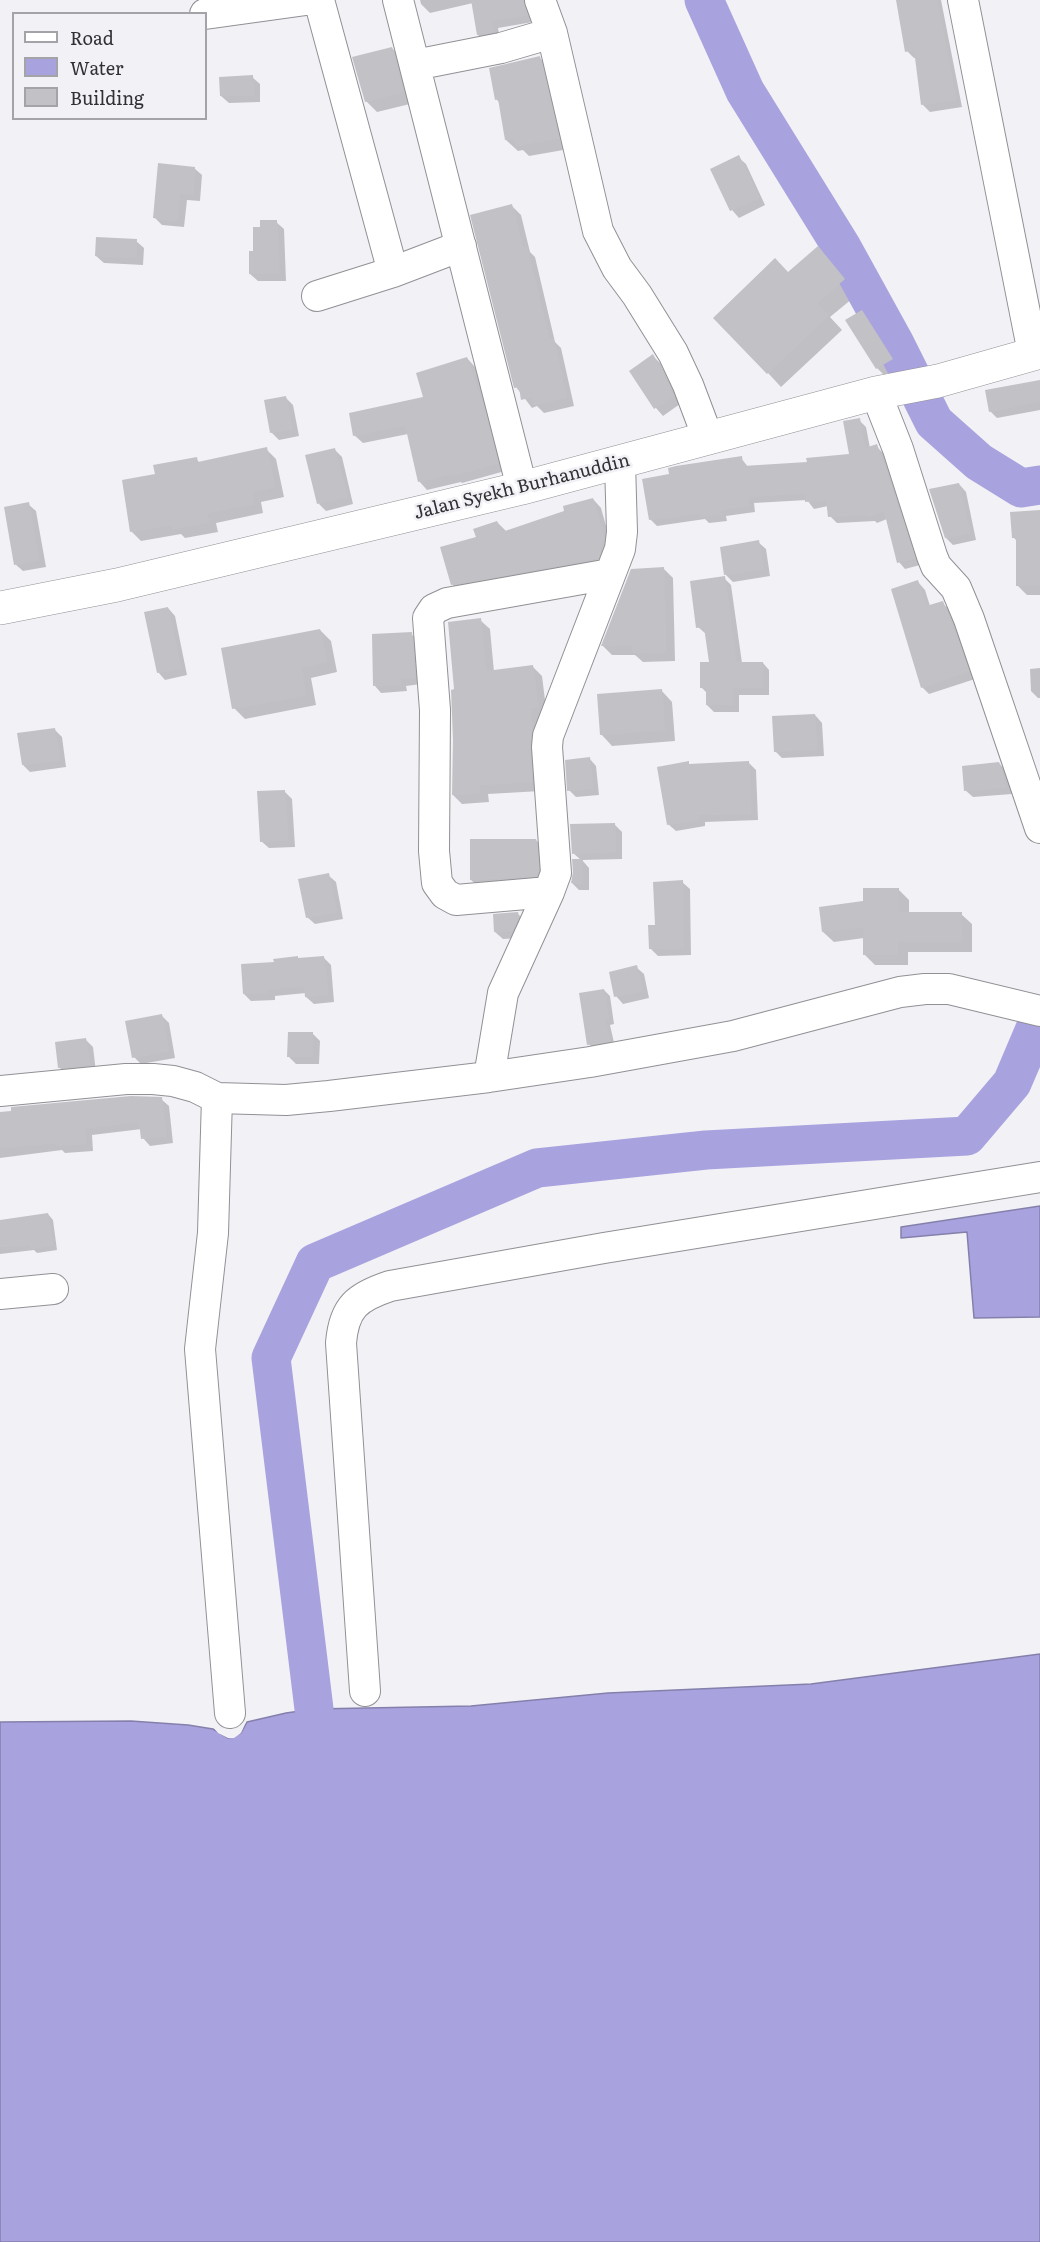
<!DOCTYPE html>
<style>
body{margin:0}
#map{position:relative;width:1040px;height:2242px;overflow:hidden;background:#f1f1f6;font-family:Literata,serif}
canvas{display:block}
.legend{position:absolute;left:12px;top:12px;width:195px;height:108px;box-sizing:border-box;background:#f1f1f6;border:2px solid #a4a4a8;margin:0;padding:8px 10px;list-style:none;font-size:18px;color:#313133}
.legend li{display:flex;align-items:center;gap:12px;height:30px}
.legend b{width:30px;border:2px solid #a4a4a8}
</style>
<div id="map">
<canvas width="1040" height="2242"></canvas>
<ul class="legend">
<li><b style="height:8px;background:#fff"></b>Road</li>
<li><b style="height:16px;background:#a8a2de"></b>Water</li>
<li><b style="height:16px;background:#c2c2c6"></b>Building</li>
</ul>
</div>
<script>
const ctx = document.querySelector('canvas').getContext('2d');
ctx.lineJoin = 'round';
function fill(path, color) { ctx.fillStyle = color; ctx.fill(path, 'evenodd'); }
function strokePath(path, color, width, dash) { ctx.strokeStyle = color; ctx.lineWidth = width; ctx.lineCap = dash ? 'butt' : 'round'; ctx.setLineDash(dash || []); ctx.stroke(path); }
function label(font, color, halo, rows, align = 'center') {
  ctx.font = font + ' Literata,serif'; ctx.lineWidth = 5; ctx.setLineDash([]); ctx.textBaseline = 'middle'; ctx.strokeStyle = halo; ctx.fillStyle = color; for (const [text, x, y, turn = 0] of rows) {
    ctx.save(); ctx.translate(x, y); ctx.rotate((+turn || 0) * Math.PI / 180); ctx.textAlign = isNaN(turn) ? turn : align; if (halo) ctx.strokeText(text, 0, 0); ctx.fillText(text, 0, 0); ctx.restore();
  }
}
const water = new Path2D(`
 M1040 1206V1317L974 1318 967 1232 901 1238V1227Z
 M1040 1654V2242H0V1722L131 1721 188 1725 213 1729 228 1738 241 1733 247 1722 286 1713 314 1709 471 1706 608 1693 811 1684Z`);
const pier = new Path2D(`
 M247 1719 241 1733 234 1738H228L218 1733 212 1726 225 1734 233 1735 239 1731Z`);
const shadow = new Path2D(`
 M420 0H531L533 22 498 28 500 39 485 42 478 35 473 3 430 13 421 4Z
 M898 0H941L962 107 930 112 923 105 916 58H914L907 51Z
 M392 48 403 60 414 103 377 112 366 101Z
 M539 57 550 68 569 149 529 156 523 150 518 151 506 140 500 103 496 99Z
 M252 77 260 84V102L229 103 221 96Z
 M738 157 746 164 765 205 739 218 732 210 712 170Z
 M194 168 202 175 200 201 187 200 184 227 162 225 155 218Z
 M512 206 521 215 530 252 535 257 555 342 561 348 574 406 544 413 537 406 532 408 516 387Z
 M276 222 284 229 286 281H258L250 274 261 229Z
 M136 241 144 248 143 265 104 263 96 256Z
 M818 248 858 294 830 317 842 330 781 387 768 373 788 273Z
 M862 312 869 319 899 366 884 375 877 368Z
 M653 356 660 363 680 404 663 416 656 408 631 371Z
 M467 358 475 367 505 471 462 483 461 482 427 490 419 481 408 434 363 443 354 435 425 399Z
 M1040 381V410L997 418 990 411Z
 M286 398 293 405 299 436 279 440 271 432Z
 M859 420 866 427 870 448 876 446 883 453 920 565 905 569 899 562 887 519 877 523 875 521 837 523 830 516 828 506 814 509 807 500 754 503 755 512 726 516 727 521 709 523 705 519 657 526 650 519 741 458 748 467 808 463 851 456Z
 M266 449 276 459 284 497 261 502 263 513 216 523 218 532 185 538 181 534 141 541 131 531 157 476 196 459 200 463Z
 M334 449 342 457 353 504 326 511 319 504Z
 M959 484 966 492 976 540 953 545 946 538Z
 M593 499 601 508 612 547 607 566 461 593 452 584 478 538 497 522 507 532 566 512Z
 M28 504 36 511 46 567 23 571 15 564Z
 M1040 512V595H1027L1017 585V541L1013 537Z
 M758 542 766 549 770 576 733 582 726 575 721 548Z
 M663 568 673 578 675 661 643 662 635 655H612L603 646Z
 M724 578 731 585 742 663H763L769 670V695H739V712H714L707 705V693L702 688 711 664 706 634 698 627Z
 M918 582 925 590 930 606 942 603 950 610 975 679 929 694 922 687Z
 M168 608 175 616 187 675 165 680 158 672Z
 M480 620 490 629 494 672 533 667 542 676 547 716 541 791 488 794 489 802 462 804 453 795 456 691Z
 M320 630 331 641 337 672 311 678 316 705 245 719 234 708Z
 M411 634 418 640 421 684 406 686 407 691 381 693 375 686Z
 M1040 668V698H1038L1031 691 1030 669Z
 M661 690 672 702 675 741 612 746 601 734Z
 M815 715 822 723 824 756 782 758 775 751Z
 M54 729 62 737 66 767 30 772 23 765Z
 M589 758 596 766 599 795 576 797 569 790Z
 M688 763 691 766 749 763 756 770 758 820 705 822V826L676 831 668 824Z
 M999 763 1006 771 1012 794 973 797 965 790Z
 M284 791 292 799 295 847 269 848 261 841Z
 M614 824 622 832V859L582 860 589 868V890H579L572 883 581 860 573 853Z
 M536 840 547 852 549 883 483 891 471 880Z
 M328 875 336 882 343 919 315 924 307 917Z
 M682 882 690 889 691 955 658 956 651 949 656 926Z
 M898 889 909 900V914H961L972 924V952H908V965H875L864 954V938L834 942 823 932 864 902Z
 M518 914 525 921 520 938 503 939 495 932Z
 M323 957 331 965 334 1002 314 1004 306 997V993L275 996V1000L251 1001 244 994Z
 M636 967 644 974 649 998 623 1004 616 996Z
 M604 990 610 996 614 1024 610 1025 615 1047 595 1050 589 1044Z
 M161 1015 169 1023 175 1058 141 1064 134 1057Z
 M312 1033 320 1041 319 1064H296L289 1057Z
 M86 1040 93 1047 96 1072 67 1075 59 1067Z
 M161 1099 169 1106 173 1143 150 1146 143 1138 142 1129 92 1135 93 1151 65 1153 62 1150 0 1158V1114Z
 M48 1214 53 1220 57 1250 37 1253 34 1250 0 1254V1222Z`);
const river = new Path2D(`
 M704 0 745 91 841 246 895 344 934 422 979 462 1021 488 1040 485
 M314 1709 271 1358 315 1263 537 1168 706 1150 967 1136 1012 1083 1040 1017`);
const building = new Path2D(`
 M471 0H523L527 15 491 21 494 32 477 35Z
 M896 0H937L956 100 921 105 914 50 905 52Z
 M392 47 403 92 365 102 352 57Z
 M540 56 559 138 516 146 515 139 505 140 498 99 495 100 489 68Z
 M253 75 254 95 220 96 219 77Z
 M739 155 759 198 730 211 710 169Z
 M158 163 195 167 193 195 180 193 177 221 153 218Z
 M512 204 523 248 527 247 549 339 553 338 567 397 534 405 533 397 521 400 519 387 514 388 470 215Z
 M260 220H277L279 274H249V251H253V227H260Z
 M96 237 137 239 136 258 95 256Z
 M818 246 845 279 817 303 829 315 767 374 713 318 775 258 788 272Z
 M862 310 893 359 876 369 845 320Z
 M653 354 674 396 654 409 629 371Z
 M467 357 485 411 498 463 452 476V474L418 482 405 425 353 436 349 413 423 397 416 373Z
 M1040 380V401L989 412 985 390Z
 M286 396 292 429 270 433 264 400Z
 M860 418 865 448 877 444 915 558 897 563 884 511 869 517 868 515 828 517 826 500 805 502V493L748 497 749 506 720 510 721 514 701 517V513L649 520 642 479 669 474 668 468 676 466 742 456 743 466 807 462 806 458 849 454 843 421Z
 M267 447 275 487 252 492 254 504 207 513 209 522 173 529 172 525 130 532 122 480 155 474 153 465 197 457 198 462Z
 M335 448 347 497 317 504 305 455Z
 M959 483 970 533 945 538 929 489Z
 M593 498 604 537 598 558 451 585 440 547 476 537 473 529 497 521 502 532 564 511 563 506Z
 M29 502 39 560 14 565 4 507Z
 M1040 510V586H1016V538H1012L1010 512Z
 M759 540 764 569 724 575 720 547Z
 M664 567 666 652 632 653V645L601 646 631 569Z
 M725 576 736 662H763V688H733V705H706V688H700V662H709L704 627 696 628 690 581Z
 M918 580 926 606 943 601 969 671 921 688 891 589Z
 M168 607 181 668 157 673 144 612Z
 M481 618 486 671 533 665 538 707 531 708 532 729 530 748 532 782 479 785 480 793 452 795 453 740 451 690 454 689 448 622Z
 M320 629 327 662 301 667 306 695 232 709 221 648Z
 M412 632 415 678 400 679 401 684 373 686 372 634Z
 M662 689 665 730 600 735 597 694Z
 M815 714 817 749 774 752 772 716Z
 M55 728 60 760 22 765 17 733Z
 M590 757 593 788 567 791 565 760Z
 M689 761V764L749 761 751 814 698 815 699 819 667 825 657 767Z
 M999 762 1006 787 964 791 962 766Z
 M285 790 288 840 260 842 257 791Z
 M615 823 616 852 572 854 570 824Z
 M470 839H536L539 871 537 876 470 880Z
 M572 859H583L582 884 571 883 573 872Z
 M329 873 337 912 306 918 298 879Z
 M683 880 684 948 649 949 648 925H655L653 882Z
 M863 888H899V912H962V942H898V955H863V927L822 932 819 907 863 901Z
 M518 912 519 917 512 931 494 932 493 914Z
 M298 956V958L324 956 328 995 305 997 304 986 268 989V993L243 994 241 964 274 962 273 959Z
 M637 965 643 991 614 997 609 972Z
 M604 989 609 1019H605L610 1041 587 1045 579 993Z
 M162 1014 169 1051 132 1058 125 1021Z
 M288 1032H313V1057H287Z
 M86 1038 90 1065 58 1068 55 1042Z
 M131 1096 162 1097 166 1136 141 1139 139 1122 85 1128 86 1144 56 1146V1143L0 1148V1112L11 1111V1107Z
 M48 1213 53 1245 30 1249V1245L0 1247V1220Z`);
const minor = new Path2D(`
 M319 0 393 272
 M398 0 522 488
 M540 0 552 33 598 231 617 268 637 295 673 353 688 385 708 438
 M963 0 1033 353
 M205 14 306 0
 M415 65 501 48 552 33
 M317 296 393 272 461 246
 M876 393 898 449 932 556 936 566 956 588 969 619 1040 828
 M549 892 456 900 445 894 437 883 434 851 435 710 428 618 434 609 447 603 610 574
 M489 1077 503 993 549 892 556 873 547 747 548 736 620 549 622 532 620 463
 M0 1091 126 1079H153L173 1081 195 1087 217 1098 286 1100 329 1096 489 1077 590 1062 733 1036 900 992 925 989H949L1040 1011
 M217 1098 213 1233 200 1349 230 1713
 M0 1294 53 1289
 M365 1691 341 1343C344 1307 357 1297 390 1286L604 1248 1040 1177`);
const major = new Path2D(`
 M0 608 117 585 522 488 876 393 938 381 1040 352`);
const streetNames = [
 ["Jalan Syekh Burhanuddin",522,487,-14]
];
fill(water, '#a8a2de');
strokePath(water, '#8480ab', 1.5);
fill(pier, '#f1f1f6');
fill(shadow, '#0003');
strokePath(river, '#a8a2de', 39);
fill(building, '#c2c2c6');
strokePath(minor, '#919095', 32);
strokePath(major, '#919095', 34);
strokePath(minor, '#fff', 30);
strokePath(major, '#fff', 33);
label('18px', '#313133', '#f1f1f6', streetNames);
</script>
